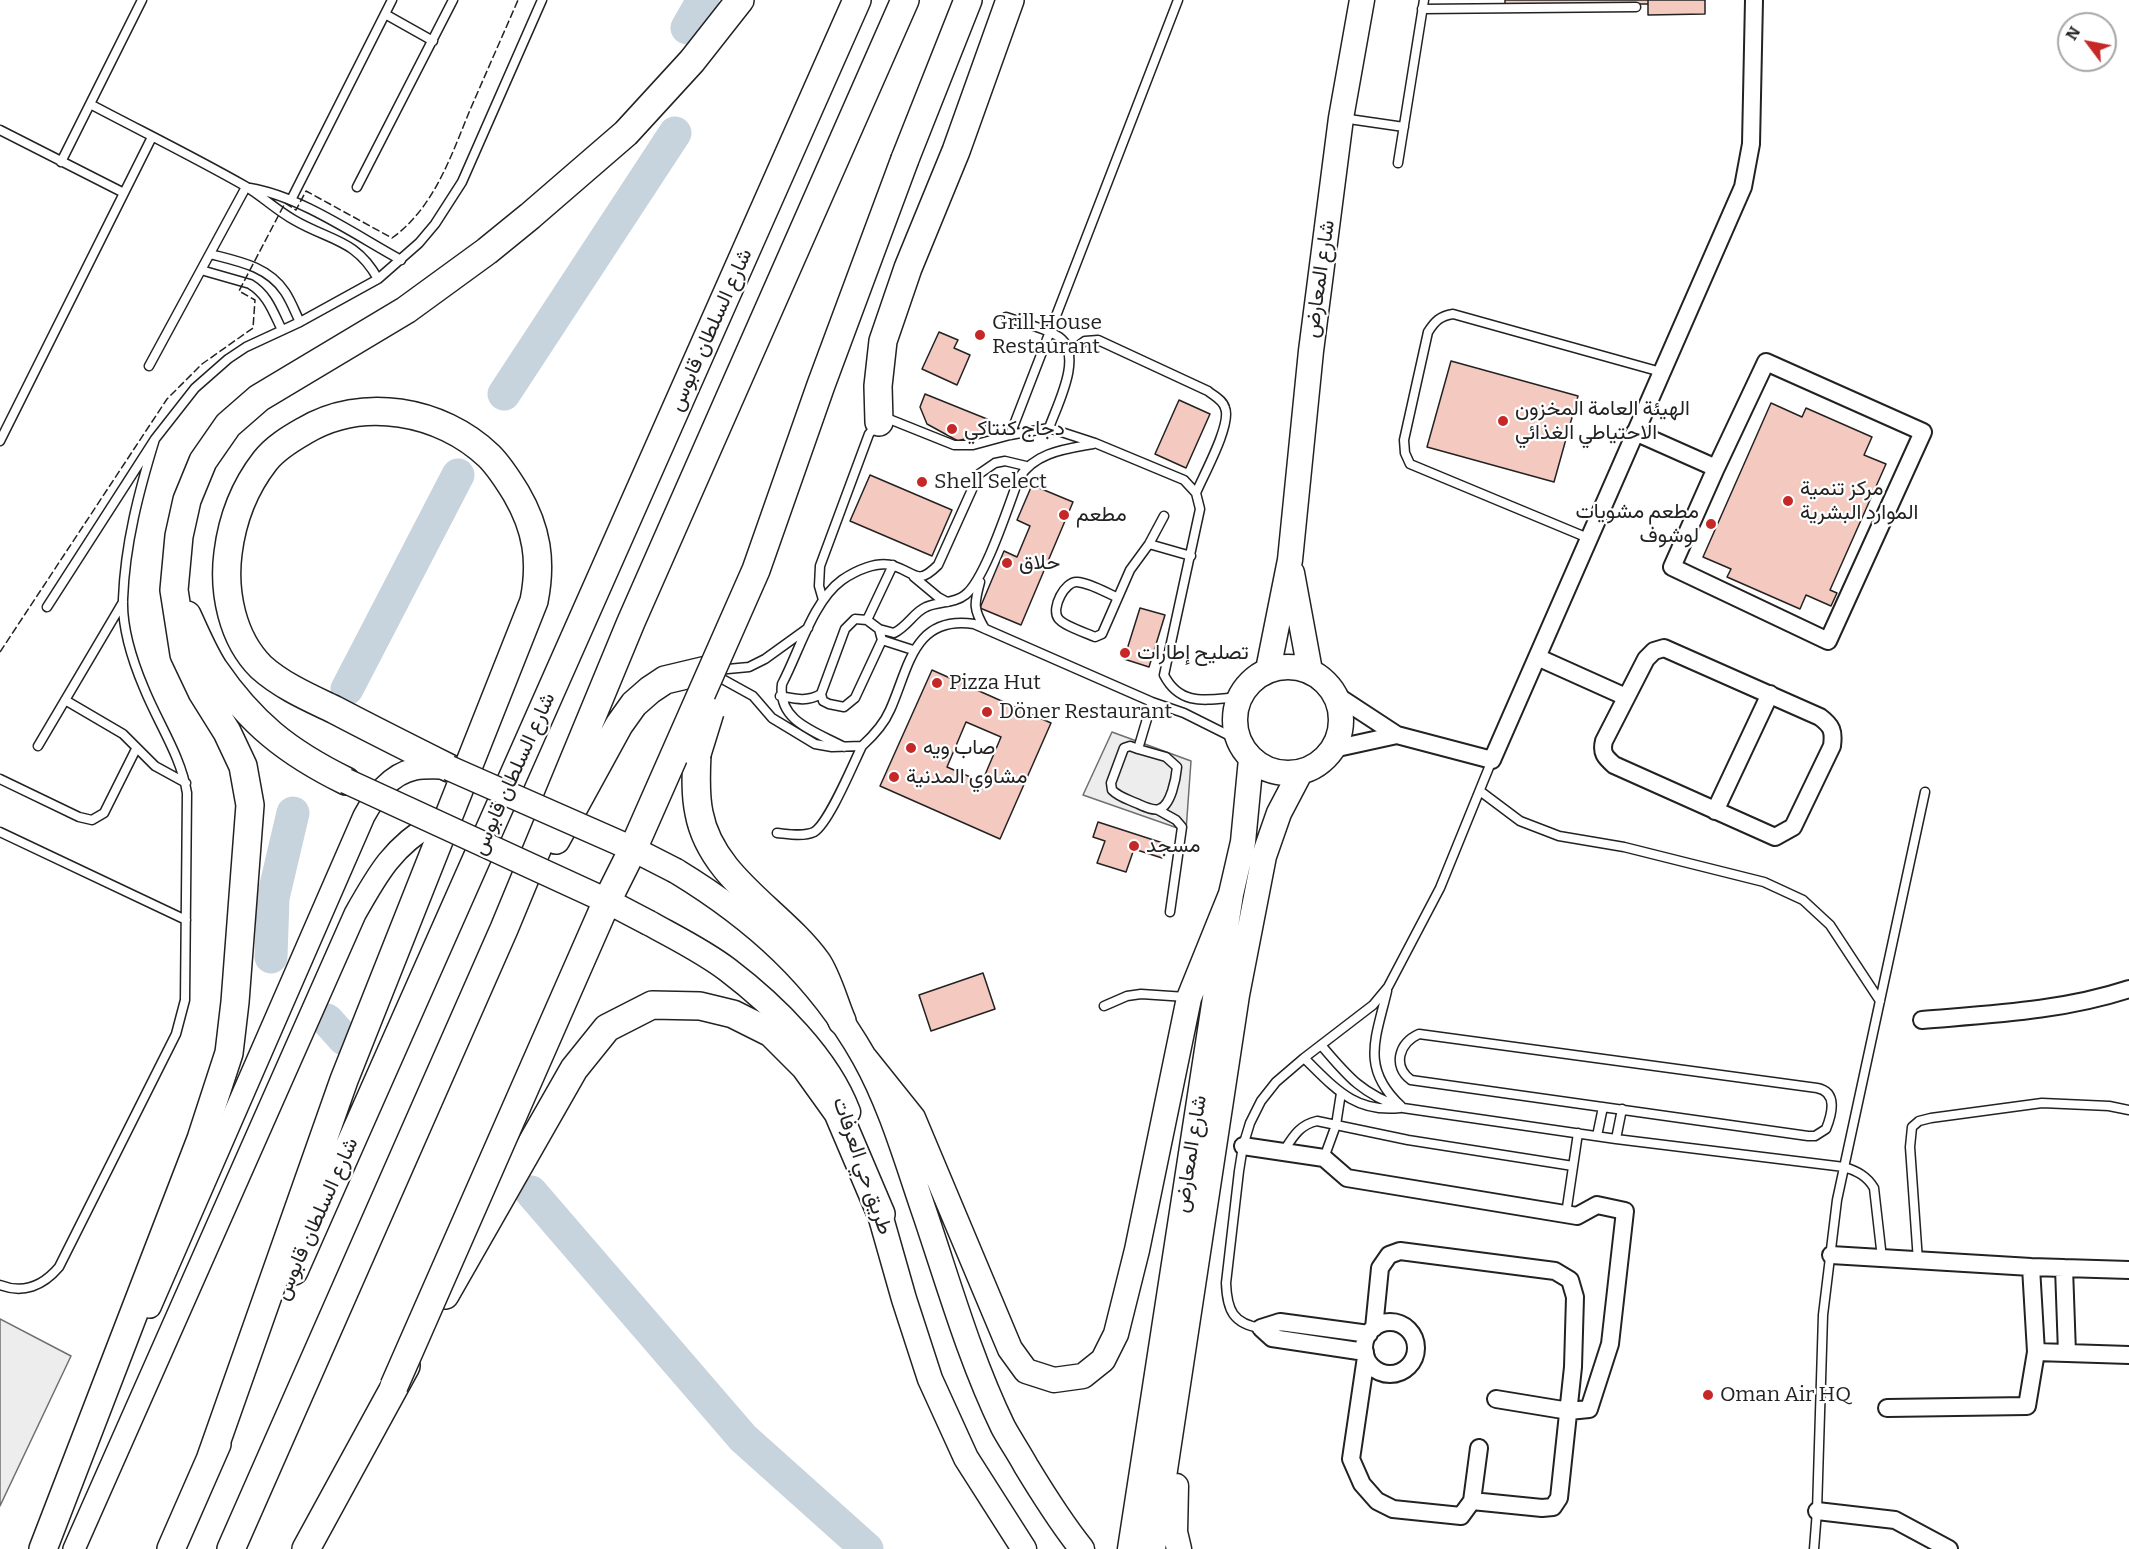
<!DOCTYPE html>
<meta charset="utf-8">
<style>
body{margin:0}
#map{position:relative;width:2129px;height:1549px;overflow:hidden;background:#fff;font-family:Bitter,serif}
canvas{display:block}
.north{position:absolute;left:2057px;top:12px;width:60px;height:60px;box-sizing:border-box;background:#fff;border:2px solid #a7a7a7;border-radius:50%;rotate:302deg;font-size:16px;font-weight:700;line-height:24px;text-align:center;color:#222}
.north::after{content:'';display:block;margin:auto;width:21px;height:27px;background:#c62828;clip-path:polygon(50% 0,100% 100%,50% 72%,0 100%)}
</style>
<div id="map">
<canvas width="2129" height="1549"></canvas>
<div class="north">N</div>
</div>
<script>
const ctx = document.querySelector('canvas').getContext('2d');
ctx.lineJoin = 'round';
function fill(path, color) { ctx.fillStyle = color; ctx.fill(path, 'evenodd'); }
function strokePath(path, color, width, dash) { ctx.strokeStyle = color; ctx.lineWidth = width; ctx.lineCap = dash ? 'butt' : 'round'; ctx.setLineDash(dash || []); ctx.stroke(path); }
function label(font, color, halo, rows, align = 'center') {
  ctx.font = font + ' Bitter,Vazirmatn,serif'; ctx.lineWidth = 4.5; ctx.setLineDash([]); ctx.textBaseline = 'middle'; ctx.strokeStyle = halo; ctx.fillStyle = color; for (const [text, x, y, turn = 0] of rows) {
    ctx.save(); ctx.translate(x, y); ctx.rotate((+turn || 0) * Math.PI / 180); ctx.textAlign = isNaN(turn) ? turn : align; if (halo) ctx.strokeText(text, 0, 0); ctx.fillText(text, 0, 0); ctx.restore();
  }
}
const parking = new Path2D(`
 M1112 732 1191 761 1186 831 1083 795Z
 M0 1319 71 1356 0 1506Z`);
const river = new Path2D(`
 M687 28 703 0
 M504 394 675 133
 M347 689 458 475
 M271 957 273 898 293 813
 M327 1020 344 1039
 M531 1192 743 1438 867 1549`);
const building = new Path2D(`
 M1505 0H1648V4H1505Z
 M1648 0H1705V14L1648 15Z
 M939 332 958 340 954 348 970 355 957 385 922 369Z
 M1451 361 1578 396 1554 482 1427 447Z
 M925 394 987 419 983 433 958 441 927 424 920 407Z
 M1179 400 1210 414 1186 468 1155 454Z
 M1771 403 1802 417 1806 408 1872 437 1864 455 1886 464 1830 590 1837 593 1831 606 1806 595 1800 609 1727 577 1731 569 1703 557Z
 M870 475 952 510 932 556 850 521Z
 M1032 485 1073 502 1021 625 980 608 1004 551 1017 557 1030 526 1017 520Z
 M1140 608 1165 615 1149 667 1124 659Z
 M932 670 1051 723 1000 839 880 786ZM966 722 1001 737 982 782 947 767Z
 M1098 822 1166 844 1162 858 1134 849 1126 872 1097 863 1105 841 1093 837Z
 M983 973 995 1009 931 1031 919 995Z`);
const service = new Path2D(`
 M1422 9 1636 7
 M385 14 433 41
 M90 104C141 131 194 157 245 186 262 196 276 210 294 220 330 241 356 239 378 279
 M1342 118 1404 127
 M0 130 124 193
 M61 162 142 0
 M1398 163 1424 0
 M357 187 453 0
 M250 188C300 196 357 236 401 260
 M291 200 392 0
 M210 254C237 261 268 266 285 292 291 301 295 312 300 322
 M201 270 250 284C268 295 273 312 282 330
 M1006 317C1020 322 1048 329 1059 337 1084 355 1057 405 1049 428
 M1070 352 1085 341 1098 340 1208 391C1214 396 1223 400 1225 408 1232 424 1203 476 1196 493
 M149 366 246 187
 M1010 435 1178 0
 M0 441 152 137
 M1588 538 1410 464 1405 453 1404 440 1428 332C1435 321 1440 316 1453 314L1661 372
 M1149 544 1191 556
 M914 577 938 597 947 602
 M980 582C974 604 973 609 985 629
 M1116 597C1105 592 1090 583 1077 582 1065 581 1051 608 1058 618 1062 625 1086 633 1095 637L1102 634 1130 570 1149 544 1164 516
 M823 600 819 586 820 566 869 434 879 422 889 419 954 445H973L1010 435 1049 428 1095 443 1184 480 1196 493 1200 509 1164 675C1181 708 1209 699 1240 697
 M47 607 155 439 195 388 228 359 246 347 300 322 378 279 419 243 435 224 462 182 542 0
 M867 620 893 565
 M879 629 894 633C908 626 914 612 926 607 938 601 954 604 965 595 985 580 1009 504 1019 478 1035 452 1066 449 1093 444
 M717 670 749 667 765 659 808 628
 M715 675 753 696 772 718 815 744 832 747 862 746C873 736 884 724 890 710 909 668 913 615 974 624L1152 702 1184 713 1238 740
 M821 694 823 701 829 704 844 707 855 698 882 640
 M780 696C796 699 807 702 821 694L845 629 855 619 867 620 879 629 882 640 913 650
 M65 700 123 734 155 766 186 783
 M38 746 123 602
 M844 747C817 732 777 722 782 684 799 652 813 601 842 580 855 571 878 560 894 566 916 573 917 586 938 565L979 474 995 463 1005 461 1026 466
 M1138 749 1166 757 1177 767C1176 778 1171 806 1159 809 1152 811 1143 806 1136 803 1127 799 1119 797 1112 790L1111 783 1124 748 1130 746 1138 749 1152 702
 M0 779 79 817 92 820 104 813 136 749
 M1480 791 1520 821 1559 836 1624 847 1764 882 1803 900 1830 925 1880 1001
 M1158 810 1176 820 1182 827 1170 912
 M0 832 186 920
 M777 833C788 834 803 837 814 832 829 823 853 764 862 746
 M1387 991C1376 1038 1360 1068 1401 1106
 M1104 1006 1127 996 1141 994 1186 997
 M1419 1034 1817 1088C1838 1092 1832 1114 1826 1129L1815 1136H1808L1411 1080C1392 1066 1399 1043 1419 1034Z
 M1321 1045C1348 1077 1362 1094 1403 1108L1616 1139 1844 1167C1857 1171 1867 1176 1874 1188L1882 1258
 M1304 1058C1334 1087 1354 1113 1400 1108
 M1597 1136 1603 1107
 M1616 1139 1622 1109
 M1283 1152C1293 1137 1299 1125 1317 1121L1408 1140 1573 1166
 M1324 1158 1336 1125 1341 1093
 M1566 1214 1578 1133
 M1918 1261 1910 1147 1912 1127 1919 1121 1931 1118 2042 1103 2109 1106 2129 1110
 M0 1285C23 1294 43 1286 59 1267L176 1034 185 1000 187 793C181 756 158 723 144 688 133 662 122 628 123 599 125 544 139 491 155 439
 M1261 1328C1233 1324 1227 1310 1226 1283L1239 1171 1243 1146 1250 1123 1261 1101 1276 1082 1304 1058 1373 1005 1388 987 1440 888 1492 760
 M1814 1549 1817 1511 1823 1315 1837 1200 1925 792`);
const minor = new Path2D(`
 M1766 362 1923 432 1828 641 1672 567 1716 468Z
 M1635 432 1716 468
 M1664 648 1820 717C1832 726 1834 731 1832 746L1793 827 1775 837 1614 765C1605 757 1601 753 1604 741L1646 659 1654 651Z
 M1537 657 1626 697
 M1336 695 1397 735 1492 760 1743 187 1751 144 1754 0
 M1333 749 1397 735
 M1715 811 1770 694
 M1922 1020C1992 1014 2062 1011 2129 989
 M1243 1146 1324 1158 1347 1178 1577 1216 1597 1205 1625 1211 1610 1344 1589 1409 1569 1411 1496 1399
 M1831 1255 2031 1267 2129 1270
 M2064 1268 2067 1353
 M1364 1348a26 26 0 1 1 52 0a26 26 0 1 1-52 0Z
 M1261 1328 1280 1322 1369 1334
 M1261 1328 1272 1338 1365 1352
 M1374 1328 1380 1268 1389 1255 1400 1251 1555 1271 1570 1280 1575 1297 1573 1367 1559 1498 1553 1507 1542 1508 1472 1501
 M2036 1352 2129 1355
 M1366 1357 1351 1459 1362 1484 1377 1501 1393 1509 1461 1516 1472 1501 1479 1448
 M1887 1408 2027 1406 2036 1352 2031 1267
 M1817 1511 1895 1520 1949 1549`);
const tertiary = new Path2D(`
 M150 1307 364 816C375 796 390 774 415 769 425 767 438 768 448 768
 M74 1549 355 914C378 873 393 846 435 822`);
const secondary = new Path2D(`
 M1292 573 1310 671
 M1235 720a53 53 0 1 1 106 0a53 53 0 1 1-106 0Z
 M1268 670 1290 560 1311 351 1341 118 1362 0
 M676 871C755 919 818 976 864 1057 891 1105 907 1162 925 1214 949 1285 970 1359 1003 1427 1010 1440 1019 1453 1026 1466 1043 1494 1061 1523 1082 1549
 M649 923C676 938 703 951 728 970 774 1005 828 1058 848 1112
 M865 1058 913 1118 1010 1349 1026 1371 1054 1380 1083 1376 1103 1360 1116 1334 1137 1250 1189 998 1231 894
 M875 1197 904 1299 930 1379 966 1458 1024 1549
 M1176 1486 1175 1532 1179 1549
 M1130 1549 1231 894 1243 842 1251 759
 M1153 1549 1237 995 1264 856 1279 813 1300 773`);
const trunk = new Path2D(`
 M905 159 968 0
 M879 422 878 386 883 341 908 268 956 151 1010 0
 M187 615C195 632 203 652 214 669 251 723 287 752 346 781
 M697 754C696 773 695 794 699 813 711 878 781 912 817 962 827 976 835 1005 842 1021
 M556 840 619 725 634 704 650 690 665 680 707 670
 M294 1271 857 0
 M445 1295 574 1069 607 1028 652 1005 700 1006 733 1014 771 1033 805 1067 838 1113 881 1214
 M210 1460 344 1080 534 601C542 561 537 529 516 493 508 480 500 467 489 456 441 410 362 396 304 431 290 439 275 448 265 461 244 488 232 521 228 553 223 592 232 638 261 667 282 686 310 698 335 710 373 730 411 749 449 768
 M43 1549 201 1139 229 1053 235 1002 250 805 243 766 227 732 202 692 184 654 174 590 179 536 187 500 203 461 228 425 259 398 406 310 487 251 530 216 626 133 692 61 740 0
 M171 1549 217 1444
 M231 1549 504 929 631 622 905 0
 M306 1549 406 1366`);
const secondaryBridge = new Path2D(`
 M449 768 633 849 676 871
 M346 781 607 901 649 923`);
const trunkBridge = new Path2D(`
 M697 754 710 712
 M394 1386 607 901 633 849 756 570 821 385 905 159`);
const fence = new Path2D(`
 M0 652 167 399 202 364 253 328 255 300 239 291 285 203 296 210 306 191 392 238C434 208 451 156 470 110 486 73 502 37 518 0`);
const markers = [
 [980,335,6,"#c62828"],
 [1503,421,6,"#c62828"],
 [952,429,6,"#c62828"],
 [922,482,6,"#c62828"],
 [1788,501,6,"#c62828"],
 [1064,515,6,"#c62828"],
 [1711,524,6,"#c62828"],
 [1007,563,6,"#c62828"],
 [1125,653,6,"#c62828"],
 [937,683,6,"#c62828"],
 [987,712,6,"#c62828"],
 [911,748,6,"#c62828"],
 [894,777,6,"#c62828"],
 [1134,846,6,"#c62828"],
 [1708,1395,6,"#c62828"]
];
const streetNames = [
 ["شارع المعارض",1320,279,-82],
 ["شارع السلطان قابوس",711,330,-66],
 ["شارع السلطان قابوس",514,774,-66],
 ["شارع المعارض",1191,1154,-81],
 ["طريق حي العرفات",862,1166,71],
 ["شارع السلطان قابوس",317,1219,-66]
];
const poiNames = [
 ["Grill House",992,323],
 ["Restaurant",992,347],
 ["الهيئة العامة المخزون",1515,409],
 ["الاحتياطي الغذائي",1515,433],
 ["دجاج كنتاكي",964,429],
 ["Shell Select",934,482],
 ["مركز تنمية",1800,489],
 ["الموارد البشرية",1800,513],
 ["مطعم مشويات",1699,512,"right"],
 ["لوشوف",1699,536,"right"],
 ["مطعم",1076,515],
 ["حلاق",1019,563],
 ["تصليح إطارات",1137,653],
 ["Pizza Hut",949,683],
 ["Döner Restaurant",999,712],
 ["صاب ويه",923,748],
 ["مشاوي المدنية",906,777],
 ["مسجد",1146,846],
 ["Oman Air HQ",1720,1395]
];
fill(parking, '#ededed');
strokePath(parking, '#6f6f6f', 1.5);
strokePath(river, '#c7d3dd', 33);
fill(building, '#f3c9c0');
strokePath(building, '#222', 1.5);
strokePath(service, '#222', 11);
strokePath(minor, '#222', 20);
strokePath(tertiary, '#222', 24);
strokePath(secondary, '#222', 27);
strokePath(trunk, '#222', 30);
strokePath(service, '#fff', 8);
strokePath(minor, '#fff', 16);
strokePath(tertiary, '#fff', 21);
strokePath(secondary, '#fff', 24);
strokePath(trunk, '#fff', 27);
strokePath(secondaryBridge, '#222', 27, []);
strokePath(trunkBridge, '#222', 30, []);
strokePath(secondaryBridge, '#fff', 24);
strokePath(trunkBridge, '#fff', 27);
strokePath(fence, '#222', 1.5, [8, 3]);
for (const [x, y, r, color] of markers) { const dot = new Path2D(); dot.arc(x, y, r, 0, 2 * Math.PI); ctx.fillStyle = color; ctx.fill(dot); strokePath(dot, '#fff', 2); }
label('21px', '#222', '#fff', streetNames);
label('21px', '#222', '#fff', poiNames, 'left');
</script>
